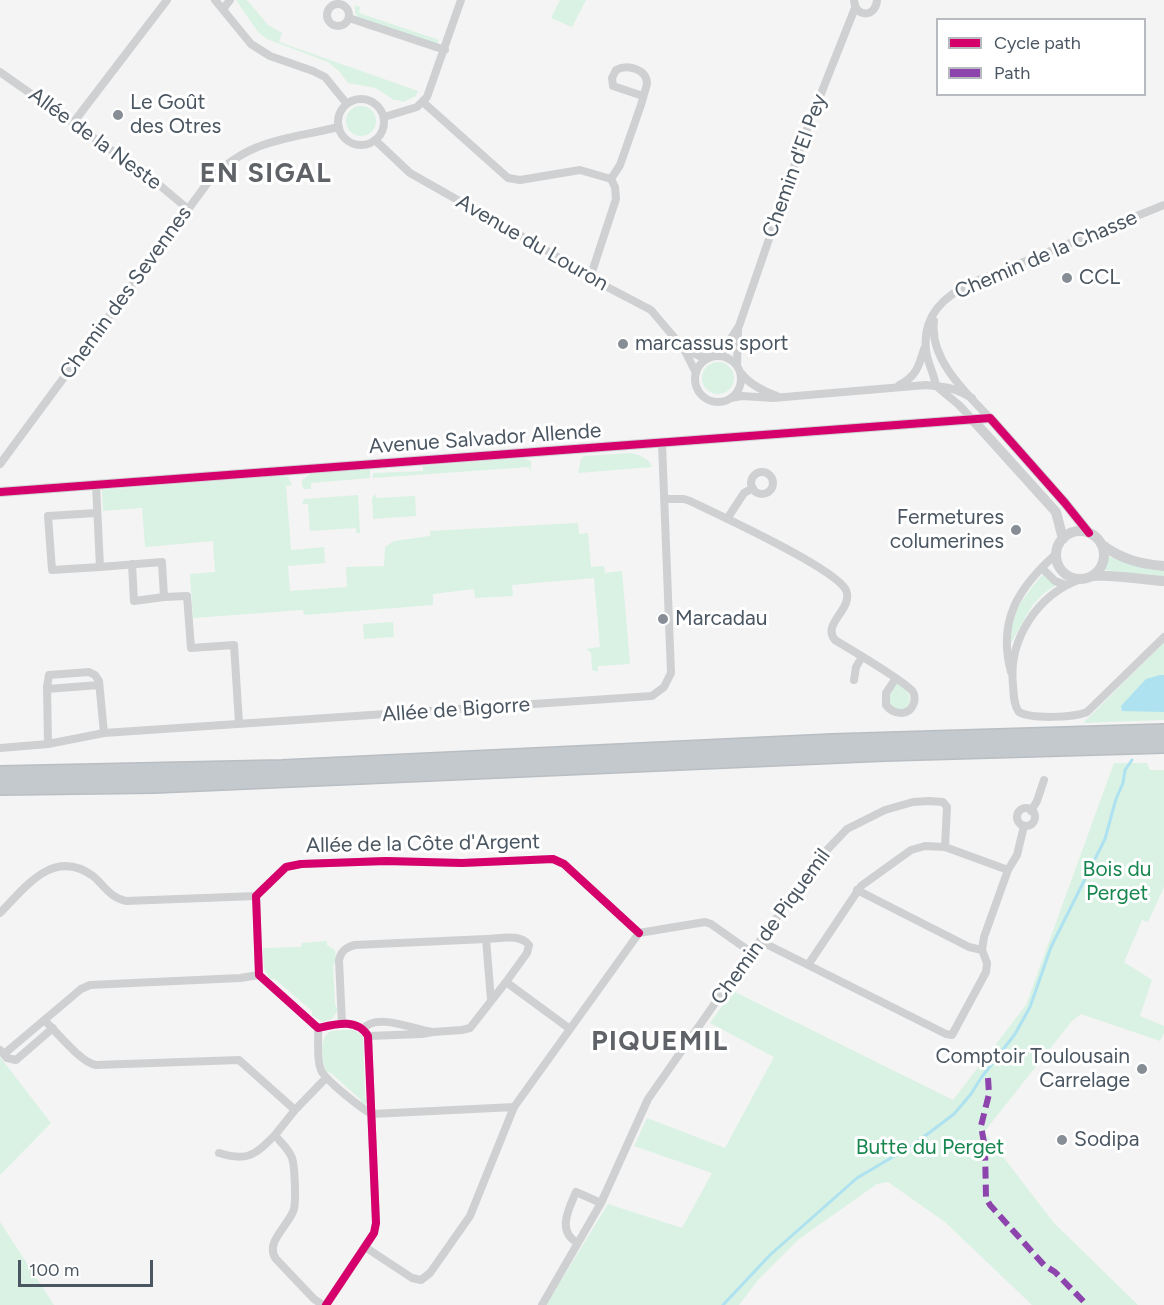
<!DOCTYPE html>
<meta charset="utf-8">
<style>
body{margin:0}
#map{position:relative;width:1164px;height:1305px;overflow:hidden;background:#f4f4f4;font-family:Figtree,sans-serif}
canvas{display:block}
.legend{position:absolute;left:936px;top:18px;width:210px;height:78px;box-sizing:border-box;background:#fff;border:2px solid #b7bbc0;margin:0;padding:8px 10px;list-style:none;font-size:18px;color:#4a5661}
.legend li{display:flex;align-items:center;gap:12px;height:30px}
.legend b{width:30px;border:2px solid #b7bbc0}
.scale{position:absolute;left:18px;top:1260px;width:135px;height:27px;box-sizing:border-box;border:3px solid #4a5661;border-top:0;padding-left:8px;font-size:18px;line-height:21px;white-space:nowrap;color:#4a5661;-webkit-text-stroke:4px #fff;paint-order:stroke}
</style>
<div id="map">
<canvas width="1164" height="1305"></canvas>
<ul class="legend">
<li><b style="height:8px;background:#d6006c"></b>Cycle path</li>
<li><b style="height:8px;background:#8e44ad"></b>Path</li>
</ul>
<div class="scale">100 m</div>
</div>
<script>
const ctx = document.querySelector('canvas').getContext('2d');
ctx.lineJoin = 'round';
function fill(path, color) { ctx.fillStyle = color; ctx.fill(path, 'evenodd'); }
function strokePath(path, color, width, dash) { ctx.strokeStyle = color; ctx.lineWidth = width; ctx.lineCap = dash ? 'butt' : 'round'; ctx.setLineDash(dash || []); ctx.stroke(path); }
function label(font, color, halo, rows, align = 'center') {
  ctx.font = font + ' Figtree,sans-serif'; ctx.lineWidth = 6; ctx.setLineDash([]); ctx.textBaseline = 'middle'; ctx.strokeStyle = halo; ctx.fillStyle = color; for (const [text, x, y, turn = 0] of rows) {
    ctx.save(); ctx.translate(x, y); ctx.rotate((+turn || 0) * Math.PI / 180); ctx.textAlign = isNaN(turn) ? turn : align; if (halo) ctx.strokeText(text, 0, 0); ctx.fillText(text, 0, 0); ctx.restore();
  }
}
const green = new Path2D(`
 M236 0H247L268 25 282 33 279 42 418 91 416 96 403 102 398 100H394L376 88 348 83 340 72 328 62 267 39 258 32Z
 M560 0H586L572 27 551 18Z
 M355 5 360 7 359 13 439 40 437 44 358 17 355 13Z
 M346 121a15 15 0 1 1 30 0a15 15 0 1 1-30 0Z
 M702 378a16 16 0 1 1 32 0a16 16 0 1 1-32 0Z
 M630 453C638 454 650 459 652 467L578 473 581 459 584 456Z
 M523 458 531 461V472L529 467 373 478V473L423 471V466Z
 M370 469V478L311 483V489H304L302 485V480L310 474Z
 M281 476 288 477 292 485 286 486 291 550 324 547 325 563 288 566 290 591 347 587 346 567 384 566 385 547 394 541 430 536V531L578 523 579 534 588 533 591 567 604 566 605 573 622 571 630 664 598 666V672L592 670 591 653 586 649 600 647 594 578 512 585 513 596 475 598 474 589 433 594V605L304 615 303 610 193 618 190 574 215 572 213 541 145 547 142 508 103 511 102 490Z
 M376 494V498L415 496 416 516 373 519 372 498Z
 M358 495 360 533H356V528L310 531 308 504H302L304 499Z
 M1108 556 1131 565 1164 569V576L1103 570Z
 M1043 574 1056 585 1043 594 1032 606 1011 643C1005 618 1027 593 1043 574Z
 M393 622 394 637 364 639 363 624Z
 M1164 642V720L1083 723Z
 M898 684C908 690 914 698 906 708L899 709 890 706 888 695 894 686Z
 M1114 763H1147L1150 770H1164V887L1148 922 1142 920 1124 962 1152 980 1140 1016 1164 1026V1033L1160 1041 1081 1014 1072 1021 984 1132 1054 1223 1138 1305H1032L945 1222 888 1182 877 1184 799 1239 758 1280 739 1305H546L608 1204 682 1228 712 1173 634 1146 647 1118 725 1148 774 1057 710 1023 733 991 953 1100 1026 1005Z
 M327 941V945L335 950 336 962 333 965 335 1005 338 1010 332 1019 322 1022 312 1015V1011L275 979H270L264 968 263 948 301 947 302 943Z
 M343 1030H354L363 1036 365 1098 368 1101 366 1105 361 1103V1100L331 1073 327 1072C322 1063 319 1041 328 1033 332 1030 338 1031 343 1030Z
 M0 1057 51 1123 0 1175Z
 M0 1222 54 1305H0Z`);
const water = new Path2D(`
 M1160 675H1164V712L1122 711 1121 706 1146 679Z`);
const stream = new Path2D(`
 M723 1305 770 1255 857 1178 913 1145 954 1114 971 1094 981 1078 1015 1034 1030 1007 1051 947 1105 839 1116 799 1123 783 1125 770 1132 760`);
const minor = new Path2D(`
 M215 0 251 44 270 56 313 71 325 77 347 104
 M854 0C855 18 876 18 877 0
 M327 15a11 11 0 1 1 22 0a11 11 0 1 1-22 0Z
 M223 9 230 0
 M349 18 445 50
 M0 72 151 178 188 209
 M338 122a23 23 0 1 1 46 0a23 23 0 1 1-46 0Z
 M424 103 508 178 520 180 580 170 611 179 615 187 616 199 590 278
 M384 117 417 107 427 97 461 0
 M73 123 167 0
 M375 140 410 173 553 254 590 278 651 310 684 349 696 373
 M611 179 620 165 641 105 647 84C647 69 628 64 616 70L612 78 613 86 643 96
 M934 321C929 359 966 393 990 418
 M684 349 702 357H709
 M715 356 723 351 739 326 807 129 855 8
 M695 379a23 23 0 1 1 46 0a23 23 0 1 1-46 0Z
 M737 365 738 330
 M741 373C750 385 763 391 777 396
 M899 385C916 377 919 366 924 349
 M731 398 742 396 773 398 926 385C946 387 954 387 972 398
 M972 419 959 405 936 386C934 373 927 362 926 350 922 315 945 295 974 282L1164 205
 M0 464 206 185C245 139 285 140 339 127
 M751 483a11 11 0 1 1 22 0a11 11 0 1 1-22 0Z
 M96 485 100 567 162 562 164 597 134 601 132 564
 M665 499H684L690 501C717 514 835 568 846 590 854 609 821 624 835 640 848 648 908 683 913 692 915 695 915 702 913 705 908 717 892 714 886 705V693L896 678
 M96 513 48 516 52 570 100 567
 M727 519 744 493 753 488
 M1042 568 1055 581 1066 585
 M1081 579C1038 594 1008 639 1013 685 1014 694 1013 704 1019 712 1031 719 1073 718 1087 712L1164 637
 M164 597 187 596 191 648 234 645 239 723
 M1011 672C997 620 1019 587 1056 554
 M854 680 856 667 862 657
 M47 689 99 685
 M48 744 47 687 49 675 89 672 95 675 99 681 104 733
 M0 748 48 744 104 733 652 696 664 687 671 673 662 443
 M1017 817a9 9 0 1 1 18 0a9 9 0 1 1-18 0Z
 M1031 811 1037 801 1044 780
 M857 890 969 947 982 950
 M0 913C25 888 53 847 93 876 104 885 110 898 126 901L256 896
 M639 933 705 922 711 924 752 953
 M760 941 946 1034 952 1035 986 972 987 963 982 950 984 937 1008 870 1017 855 1024 826
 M808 965 861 886 911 850 925 846 945 847 1008 870
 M491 1000 486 939C500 939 519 933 529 945L527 953 506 982
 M44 1020C57 1032 80 1062 96 1065L239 1060 295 1110 275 1135C280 1142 289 1149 292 1158 295 1167 296 1200 294 1209 289 1226 264 1242 276 1259L314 1299 323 1305
 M342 1024 339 960C341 951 346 947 355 945L486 939
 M318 1028C319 1041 316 1058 321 1070 325 1080 362 1109 372 1114L514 1107
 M363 1029C377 1012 414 1030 433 1032L422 1034 368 1036
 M433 1032 462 1030 470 1028 506 982 570 1029
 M0 1050 7 1058 16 1060 53 1028
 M4 1054 81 989 90 985 240 978 259 975
 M295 1110 326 1078
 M219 1153C248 1162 255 1155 275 1135
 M578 1243C556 1232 569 1208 576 1192L601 1203
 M365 1247 412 1278 421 1280 430 1273 470 1216 514 1107 639 933
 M326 1305 374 1233 376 1223 368 1036C357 1018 336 1024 318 1028L259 975 256 896 286 867 301 864 386 861 462 863 553 859 564 864 639 933
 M542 1305 601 1203 648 1099 734 976 825 852 847 829 885 810 913 802 929 801 943 802 947 807 945 847`);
const tertiary = new Path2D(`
 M972 419 1056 512 1063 539
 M0 492 990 418 1065 503 1089 533
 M1056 555a24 24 0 1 1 48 0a24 24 0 1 1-48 0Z
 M1101 544C1121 559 1139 564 1164 566
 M1092 576C1118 574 1139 580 1164 581`);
const trunk = new Path2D(`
 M0 774 282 768 832 742 1164 732
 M0 787 154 785 884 753 1164 745`);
const quiet = new Path2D(`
 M988 1078 989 1094 981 1126 985 1148 986 1198 990 1205 1044 1265 1055 1272 1087 1305`);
const cycleway = new Path2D(`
 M0 492 990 418 1065 503 1089 533
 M326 1305 374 1233 376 1223 368 1036C357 1018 336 1024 318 1028L259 975 256 896 286 867 301 864 386 861 462 863 553 859 564 864 639 933`);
const markers = [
 [118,115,6,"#868d94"],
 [1067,278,6,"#868d94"],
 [623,344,6,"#868d94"],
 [1016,530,6,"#868d94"],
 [663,619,6,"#868d94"],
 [1142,1069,6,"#868d94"],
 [1062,1140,6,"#868d94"]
];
const poiNames = [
 ["Le Goût",130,103],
 ["des Otres",130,127],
 ["CCL",1079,278],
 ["marcassus sport",635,344],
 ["Fermetures",1004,518,"right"],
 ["columerines",1004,542,"right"],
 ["Marcadau",675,619],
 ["Comptoir Toulousain",1130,1057,"right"],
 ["Carrelage",1130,1081,"right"],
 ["Sodipa",1074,1140]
];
const streetNames = [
 ["Allée de la Neste",95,139,36],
 ["Chemin d'El Pey",795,166,-70],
 ["Avenue du Louron",532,243,30],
 ["Chemin de la Chasse",1046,255,-23],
 ["Chemin des Sevennes",126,293,-54],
 ["Avenue Salvador Allende",485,439,-4],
 ["Allée de Bigorre",456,710,-4],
 ["Allée de la Côte d'Argent",423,844,-1],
 ["Chemin de Piquemil",771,927,-54]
];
const parkNames = [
 ["Bois du",1117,870],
 ["Perget",1117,894],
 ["Butte du Perget",930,1148]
];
const districtNames = [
 ["EN SIGAL",266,174],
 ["PIQUEMIL",660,1042]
];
fill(green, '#d9f2e3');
fill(water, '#aee2f0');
strokePath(stream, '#aee2f0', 3);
strokePath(trunk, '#b9bec3', 18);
strokePath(minor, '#ced0d2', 8);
strokePath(tertiary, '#ced0d2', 10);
strokePath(trunk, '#c4c9cd', 15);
strokePath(quiet, '#8e44ad', 6, [12, 6]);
strokePath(cycleway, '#d6006c', 8);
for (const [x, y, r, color] of markers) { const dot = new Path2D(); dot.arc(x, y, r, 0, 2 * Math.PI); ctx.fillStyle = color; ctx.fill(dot); strokePath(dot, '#fff', 2); }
label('21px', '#4a5661', '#fff', poiNames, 'left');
label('21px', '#4a5661', '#fff', streetNames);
label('21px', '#17864f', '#fff', parkNames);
ctx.letterSpacing = '1.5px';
label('bold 27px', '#5f6368', '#fff', districtNames);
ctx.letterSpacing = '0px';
</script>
